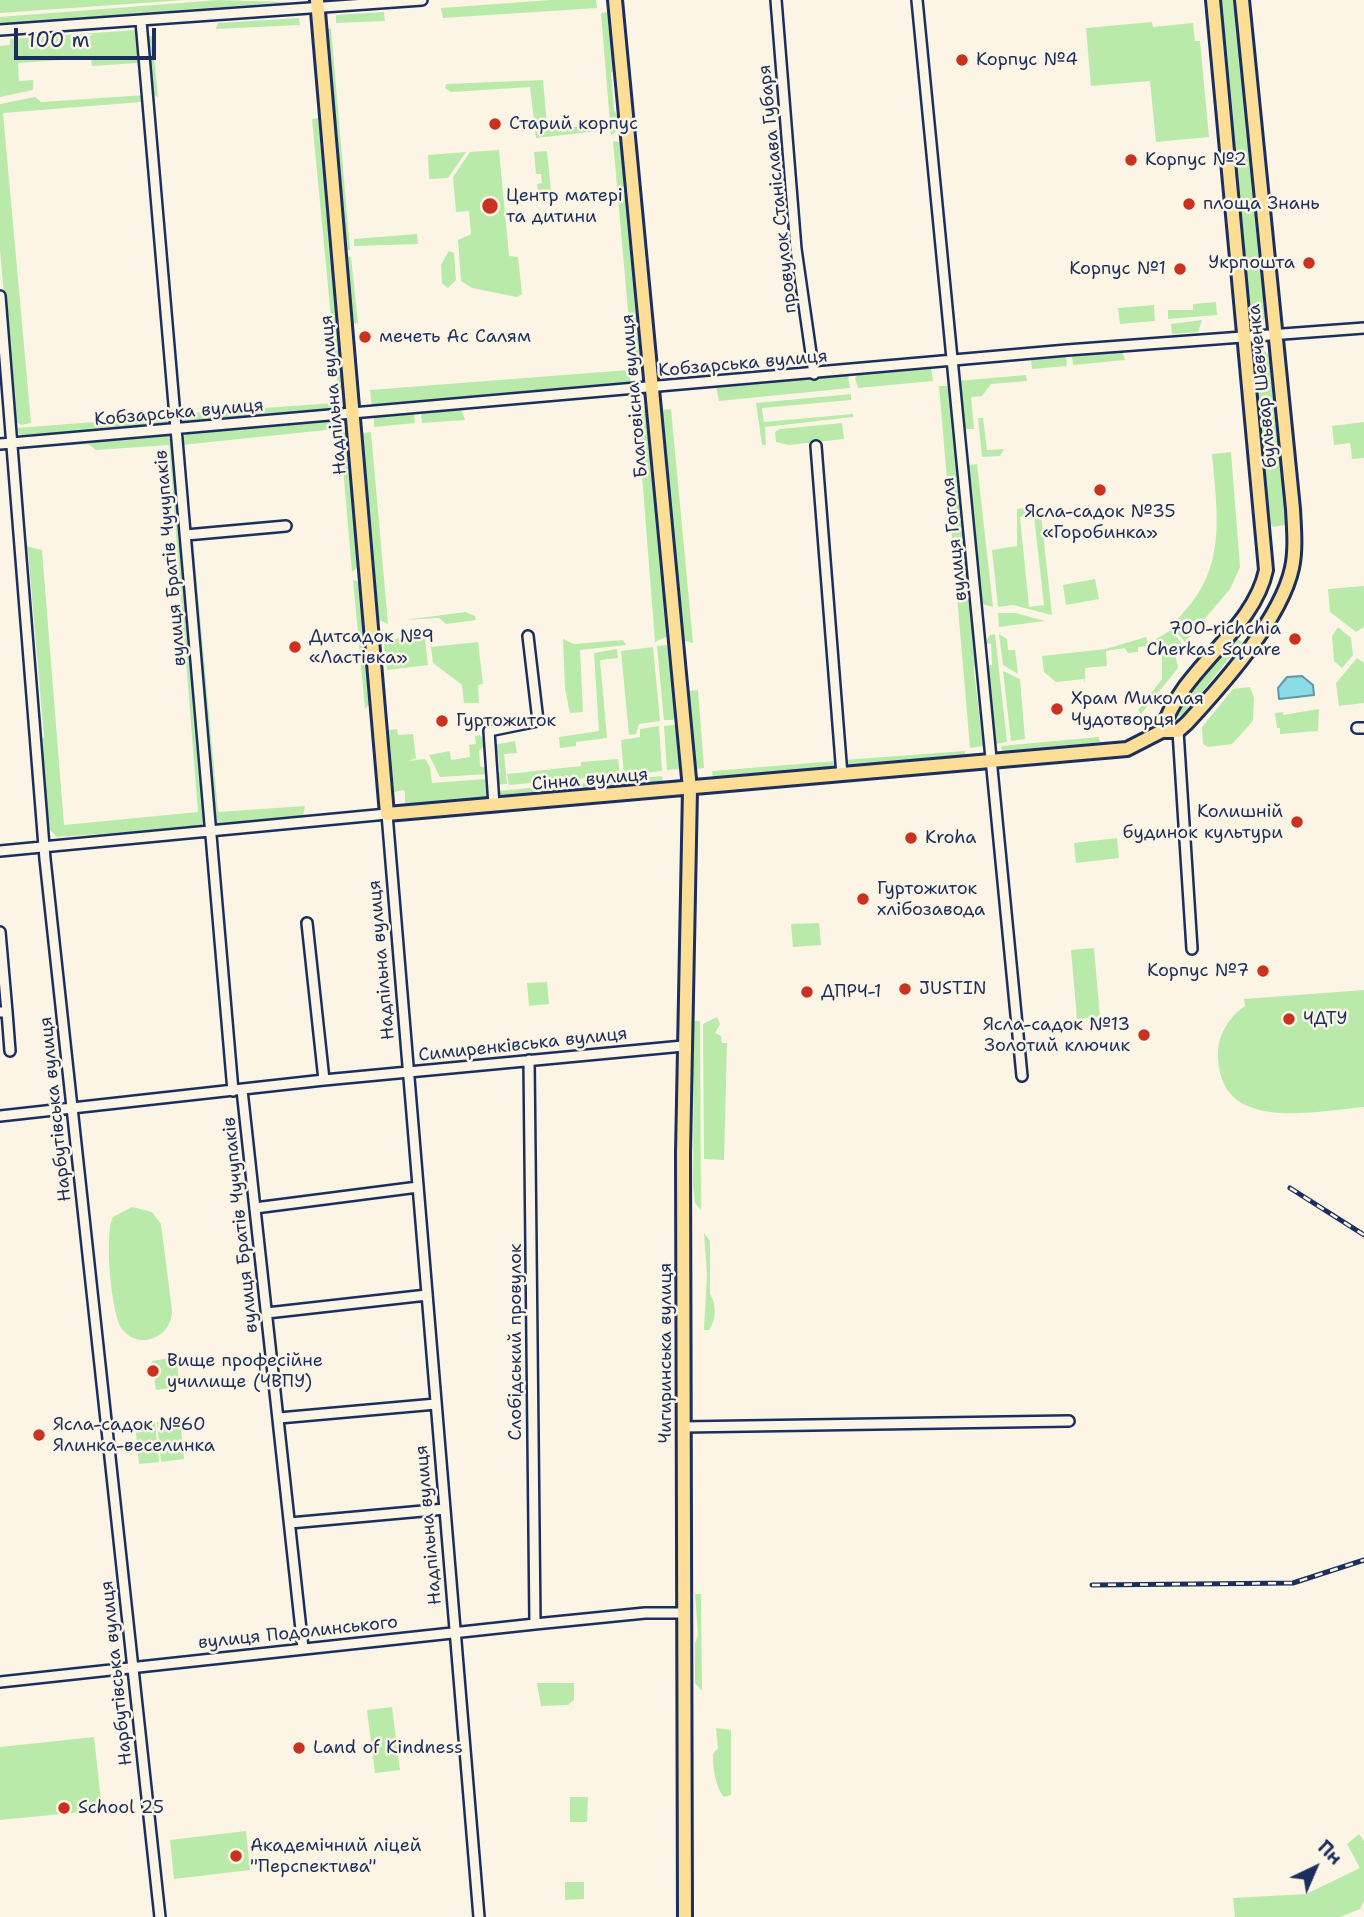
<!DOCTYPE html>
<meta charset="utf-8">
<style>
body{margin:0}
#map{position:relative;width:1364px;height:1917px;overflow:hidden;background:#fcf5e5;font-family:"Shantell Sans",sans-serif}
canvas{display:block}
.north{position:absolute;left:1280px;top:1833px;width:70px;height:70px;-webkit-text-stroke:5px #fcf5e5;paint-order:stroke;rotate:44deg;font-size:19px;font-weight:700;line-height:28px;text-align:center;color:#1b2f5e}
.north::after{content:'';display:block;margin:auto;width:24px;height:32px;background:#1b2f5e;clip-path:polygon(50% 0,100% 100%,50% 72%,0 100%)}
.scale{position:absolute;left:14px;top:28px;width:142px;height:32px;box-sizing:border-box;border:4px solid #1b2f5e;border-top:0;padding-left:9px;font-size:21px;line-height:24px;white-space:nowrap;color:#1b2f5e;-webkit-text-stroke:5px #fcf5e5;paint-order:stroke}
</style>
<div id="map">
<canvas width="1364" height="1917"></canvas>
<div class="north">Пн</div>
<div class="scale">100 m</div>
</div>
<script>
const ctx = document.querySelector('canvas').getContext('2d');
ctx.lineJoin = 'round';
function fill(path, color) { ctx.fillStyle = color; ctx.fill(path, 'evenodd'); }
function strokePath(path, color, width, dash) { ctx.strokeStyle = color; ctx.lineWidth = width; ctx.lineCap = dash ? 'butt' : 'round'; ctx.setLineDash(dash || []); ctx.stroke(path); }
function label(font, color, halo, rows, align = 'center') {
  ctx.font = font + ' "Shantell Sans",sans-serif'; ctx.lineWidth = 5; ctx.setLineDash([]); ctx.textBaseline = 'middle'; ctx.strokeStyle = halo; ctx.fillStyle = color; for (const [text, x, y, turn = 0] of rows) {
    ctx.save(); ctx.translate(x, y); ctx.rotate((+turn || 0) * Math.PI / 180); ctx.textAlign = isNaN(turn) ? turn : align; if (halo) ctx.strokeText(text, 0, 0); ctx.fillText(text, 0, 0); ctx.restore();
  }
}
const green = new Path2D(`
 M0 0H185L0 13Z
 M219 0 288 2 0 24V17Z
 M551 0H596L597 8 443 18 441 8Z
 M1219 0H1236L1268 315 1261 323H1252L1248 320Z
 M384 12 385 21 336 23V15Z
 M609 12 615 69 611 73 614 110 620 120V129L611 135 601 13Z
 M299 18 300 25 216 29 218 23Z
 M1152 22 1153 27 1193 23 1195 41H1200L1209 137 1156 142 1150 81 1091 86 1086 28Z
 M331 28 350 250H347L328 29Z
 M136 30 139 35 143 76 139 79 137 63 92 66 91 58 18 63 19 81 33 80V90L0 97V46L10 45V39Z
 M152 36 158 97 152 94 146 37Z
 M543 80 547 125 551 129 607 124 608 130 536 138 530 87 451 92 445 88 446 84Z
 M146 95 151 169 147 170 141 102 3 113 31 423 21 425 15 421 0 250V104L35 97 41 102Z
 M318 118 343 390 338 391 312 119Z
 M613 141 620 142 622 147 643 366 633 367Z
 M499 150 509 256 518 257 522 294 517 297 472 288 461 281 458 240 471 234 469 211 456 212 453 177 470 152Z
 M547 151 552 201 539 202 537 184 542 183 541 174H536L534 152Z
 M466 152 448 178 429 179 428 155Z
 M417 234 418 244 354 246V239Z
 M449 251 454 253 456 280 448 288 442 283 441 265Z
 M347 256 351 257 358 323 353 324Z
 M1216 302 1217 315 1168 319V310H1193V304Z
 M1154 305 1155 321 1120 324 1118 308Z
 M1202 320 1198 332 1172 334 1171 324Z
 M1122 351 1125 360 1073 365 1072 356Z
 M1264 351 1272 357 1288 521 1285 525 1273 527 1268 521 1251 359 1255 352Z
 M1066 356 1067 366 1032 369 1031 359Z
 M931 369 933 381 858 388 855 378 858 375Z
 M629 370 631 384 372 407 370 390Z
 M1026 375 1027 381 991 384 982 396 971 397 974 429H962L958 381Z
 M848 376 850 388 719 401 716 387Z
 M939 386H950L977 649 974 671 983 746 970 748Z
 M851 394V400L762 408 764 422 853 414V417L765 427 766 445H762L756 403Z
 M335 403 336 410 186 423 177 414Z
 M461 409 465 420 422 423 421 413Z
 M671 409 693 643 682 640 661 410Z
 M647 410 668 636 655 642 637 411Z
 M414 413 415 423 374 427V417Z
 M171 416 166 424 25 436 19 434 17 428Z
 M978 418H983L987 450 1004 449 1000 456 982 457Z
 M336 420V429L181 445V439L187 433Z
 M1364 422V458L1352 459 1350 443 1334 445 1332 426Z
 M842 423 844 439 789 445 776 442 775 432 780 429Z
 M346 432 358 567 352 572 340 433Z
 M371 432 388 624 379 620 362 433Z
 M167 433 172 444 204 823 201 827 57 837 48 828 40 743 44 737 28 551 25 546 42 550 64 825 198 812 169 445 96 450 88 444 21 449 22 446Z
 M1231 452 1240 567 1230 589 1185 642 1171 625C1228 574 1218 522 1212 454Z
 M977 464 993 607 981 604 967 465Z
 M1040 506 1052 615 1013 605 998 607 992 550 1017 546V509ZM1034 516 1044 605 1029 607 1020 517Z
 M193 540 218 812 305 806 303 816 216 825 212 822 188 541Z
 M1095 579 1099 599 1066 605 1063 585Z
 M353 580 360 582 371 703 365 709Z
 M1364 586V627L1356 632 1330 612 1328 589Z
 M465 612 475 616 476 620 446 624 439 618 405 620Z
 M998 613H1016L1045 621 999 627Z
 M1338 627 1351 638 1353 655 1342 668 1334 661 1332 636Z
 M1171 630 1183 645 1175 653 1178 668 1141 714 1138 710 1162 679V647H1158L1156 639Z
 M413 631 425 638 428 665 387 670 383 635 392 634 393 639 413 637Z
 M995 634 1007 742 995 744 986 666 992 665 991 644 985 643 990 635Z
 M999 634 1007 639 1008 650H1015L1018 674 1003 665Z
 M1146 637 1149 646 1138 647V652L1128 653 1125 648 1106 651 1107 666 1085 668V684L1084 679 1056 682 1044 672 1042 656 1106 649Z
 M1236 638 1242 642 1183 716H1177V711Z
 M563 639 574 644 623 640 626 645 580 650 583 712 570 713 565 689Z
 M478 642 483 684 478 685 479 703H464L462 685 433 663 431 647Z
 M666 645 670 649 677 715 673 720H664L657 646Z
 M653 647 660 721 639 724 636 734 629 735 621 651Z
 M617 649 618 658 600 660 607 738 576 742V746L560 748 559 737 599 731 594 653Z
 M1357 658 1364 663V703L1339 706 1336 683Z
 M1003 671 1020 679 1025 739 1011 741Z
 M1250 687 1254 698 1253 721 1232 744 1208 747 1203 744 1202 727 1233 689Z
 M698 690 704 768 697 769 687 691Z
 M1319 709 1318 731 1280 734V728H1277L1275 713 1283 712V715Z
 M675 725 681 769 667 770 664 726Z
 M659 726 662 771 624 775 621 740 640 737V729Z
 M397 729 398 735 413 734 416 758 408 761 425 759 430 767 432 783 486 779 489 781 490 795 487 799 405 805V792L403 790 394 792 389 730Z
 M480 735 486 744 479 751 480 766 488 769V774L440 777 429 755 450 751 451 760 470 757 469 745 476 744 475 736Z
 M1099 737 1100 742 1092 743 1002 751 1001 746Z
 M515 741 517 753 504 754 507 784 494 785 493 777 500 772 498 753 491 750 493 745Z
 M965 751V756L851 766 844 760Z
 M618 759 620 775 509 785 507 774 581 766V762Z
 M836 761 832 768 713 779 712 771Z
 M662 776 663 783 588 790 581 786 502 798 497 791Z
 M1117 838 1119 858 1076 863 1074 843Z
 M819 923 821 945 793 947 791 924Z
 M1094 948 1100 1017 1077 1019 1071 950Z
 M547 982 549 1004 529 1006 527 983Z
 M1364 990V1107C1314 1111 1220 1134 1218 1057 1217 1036 1228 1018 1245 1006L1244 999Z
 M717 1017 720 1024 715 1033 721 1036 722 1043H727L724 1160 704 1159 703 1024Z
 M694 1021H700L701 1210 695 1203 693 1184Z
 M132 1207 152 1212 161 1224 172 1310C173 1336 140 1352 122 1329 111 1314 104 1232 113 1217Z
 M704 1233 710 1241V1294C717 1305 716 1320 709 1330H704L707 1274Z
 M176 1357 180 1387 156 1390 152 1361Z
 M180 1419 184 1459 161 1462 157 1422Z
 M155 1422 159 1462 139 1464 135 1424Z
 M695 1594H701L702 1691 695 1683V1643L698 1635Z
 M537 1683H574V1700L568 1705 541 1706Z
 M392 1707 400 1770 375 1773 367 1710Z
 M716 1728 731 1730V1795L724 1797C716 1789 712 1765 713 1754L718 1748Z
 M94 1737 102 1810 0 1820V1747Z
 M570 1797H588L587 1822H570Z
 M246 1831 250 1870 174 1879 170 1840Z
 M1359 1834 1364 1841V1901L1360 1909 1340 1917H1235L1233 1898 1306 1894 1360 1868 1347 1844Z
 M565 1882H584V1899L565 1900Z`);
const water = new Path2D(`
 M1302 676 1313 685 1314 695 1279 699 1278 688 1287 677Z`);
const minor = new Path2D(`
 M776 0 796 249 814 374
 M917 0 1022 1076
 M141 21 233 1091
 M0 30 422 0
 M0 296 45 859 160 1917
 M0 444 1067 350 1364 328
 M816 446 842 775
 M186 535 286 526
 M1357 728H1364
 M1178 731 1192 949
 M494 805 489 731 538 721 528 636
 M0 851 387 814 479 1917
 M307 923 324 1080
 M0 932 7 1012H0
 M7 1012 10 1051
 M529 1060 535 1624
 M242 1090 303 1648
 M0 1116 324 1080 683 1046
 M255 1208 418 1187
 M267 1313 427 1295
 M279 1418 436 1404
 M683 1427 1069 1421
 M290 1523 445 1509
 M0 1682 535 1624 645 1613H684`);
const major = new Path2D(`
 M317 0 387 814 1127 749 1162 731H1178L1187 723C1222 685 1281 619 1292 568 1296 549 1294 529 1293 509L1242 0
 M615 0 690 789 683 1153 685 1917
 M1162 731C1180 669 1253 632 1266 570L1213 0`);
const rail = new Path2D(`
 M1290 1188 1364 1235
 M1092 1585 1293 1583 1364 1560`);
const markers = [
 [962,60,7,"#c8321e"],
 [495,124,7,"#c8321e"],
 [1131,160,7,"#c8321e"],
 [1189,204,7,"#c8321e"],
 [490,206,9,"#c8321e"],
 [1309,263,7,"#c8321e"],
 [1180,269,7,"#c8321e"],
 [365,337,7,"#c8321e"],
 [1100,490,7,"#c8321e"],
 [1295,639,7,"#c8321e"],
 [295,647,7,"#c8321e"],
 [1057,709,7,"#c8321e"],
 [442,721,7,"#c8321e"],
 [1297,822,7,"#c8321e"],
 [911,838,7,"#c8321e"],
 [863,899,7,"#c8321e"],
 [1263,971,7,"#c8321e"],
 [905,989,7,"#c8321e"],
 [807,992,7,"#c8321e"],
 [1289,1019,7,"#c8321e"],
 [1144,1035,7,"#c8321e"],
 [153,1371,7,"#c8321e"],
 [39,1435,7,"#c8321e"],
 [299,1748,7,"#c8321e"],
 [64,1808,7,"#c8321e"],
 [236,1856,7,"#c8321e"]
];
const poiNames = [
 ["Корпус №4",976,60],
 ["Старий корпус",509,124],
 ["Корпус №2",1145,160],
 ["Центр матері",506,196],
 ["та дитини",506,217],
 ["площа Знань",1203,204],
 ["Укрпошта",1295,263,"right"],
 ["Корпус №1",1166,269,"right"],
 ["мечеть Ас Салям",379,337],
 ["Ясла-садок №35",1100,512,"center"],
 ["«Горобинка»",1100,533,"center"],
 ["700-richchia",1281,629,"right"],
 ["Cherkas Square",1281,650,"right"],
 ["Дитсадок №9",309,637],
 ["«Ластівка»",309,658],
 ["Храм Миколая",1071,699],
 ["Чудотворця",1071,720],
 ["Гуртожиток",456,721],
 ["Колишній",1283,812,"right"],
 ["будинок культури",1283,833,"right"],
 ["Kroha",925,838],
 ["Гуртожиток",877,889],
 ["хлібозавода",877,910],
 ["Корпус №7",1249,971,"right"],
 ["JUSTIN",919,989],
 ["ДПРЧ-1",821,992],
 ["ЧДТУ",1303,1019],
 ["Ясла-садок №13",1130,1025,"right"],
 ["Золотий ключик",1130,1046,"right"],
 ["Вище професійне",167,1361],
 ["училище (ЧВПУ)",167,1382],
 ["Ясла-садок №60",53,1425],
 ["Ялинка-веселинка",53,1446],
 ["Land of Kindness",313,1748],
 ["School 25",78,1808],
 ["Академічний ліцей",250,1846],
 ["\"Перспектива\"",250,1867]
];
const streetNames = [
 ["провулок Станіслава Губаря",778,189,-96],
 ["Кобзарська вулиця",743,364,-5],
 ["бульвар Шевченка",1263,386,-96],
 ["Надпільна вулиця",334,395,-95],
 ["Благовісна вулиця",635,396,-95],
 ["Кобзарська вулиця",179,413,-5],
 ["вулиця Гоголя",955,539,-96],
 ["вулиця Братів Чучупаків",171,558,-95],
 ["Сінна вулиця",590,780,-5],
 ["Надпільна вулиця",382,960,-95],
 ["Симиренківська вулиця",523,1045,-6],
 ["Нарбутівська вулиця",56,1109,-96],
 ["вулиця Братів Чучупаків",241,1225,-96],
 ["Слобідський провулок",516,1342,-90],
 ["Чигиринська вулиця",666,1353,-90],
 ["Надпільна вулиця",429,1525,-95],
 ["вулиця Подолинського",298,1633,-6],
 ["Нарбутівська вулиця",117,1673,-96]
];
fill(green, '#b9eaaa');
fill(water, '#8bdce4');
strokePath(water, '#5e97ae', 2);
strokePath(minor, '#1b2f5e', 14);
strokePath(major, '#1b2f5e', 18);
strokePath(minor, '#fcf5e5', 9);
strokePath(major, '#fdde96', 12);
strokePath(rail, '#1b2f5e', 5);
strokePath(rail, '#fcf5e5', 2.5, [8]);
for (const [x, y, r, color] of markers) { const dot = new Path2D(); dot.arc(x, y, r, 0, 2 * Math.PI); ctx.fillStyle = color; ctx.fill(dot); strokePath(dot, '#fcf5e5', 2.5); }
label('18px', '#1b2f5e', '#fcf5e5', poiNames, 'left');
label('18px', '#1b2f5e', '#fcf5e5', streetNames);
</script>
